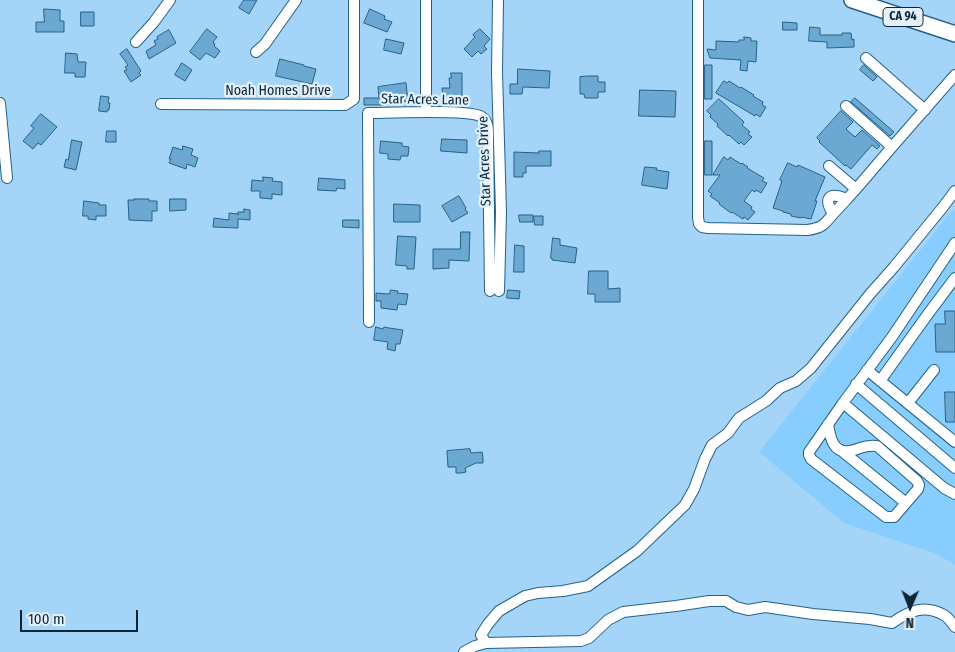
<!DOCTYPE html>
<style>
body{margin:0}
#map{position:relative;width:955px;height:652px;overflow:hidden;background:#a4d5f8;font-family:"Fira Sans Condensed",sans-serif}
canvas{display:block}
.north{position:absolute;left:885px;top:582px;width:50px;height:50px;-webkit-text-stroke:4px #e5f1fa;paint-order:stroke;rotate:181deg;font-size:14px;font-weight:700;line-height:20px;text-align:center;color:#0c2636}
.north::after{content:'';display:block;margin:auto;width:18px;height:22px;background:#0c2636;clip-path:polygon(50% 0,100% 100%,50% 72%,0 100%)}
.scale{position:absolute;left:20px;top:610px;width:118px;height:22px;box-sizing:border-box;border:2px solid #0c2636;border-top:0;padding-left:6px;font-size:15px;line-height:18px;white-space:nowrap;color:#0c2636;-webkit-text-stroke:4px #e5f1fa;paint-order:stroke}
</style>
<div id="map">
<canvas width="955" height="652"></canvas>
<div class="north">N</div>
<div class="scale">100 m</div>
</div>
<script>
const ctx = document.querySelector('canvas').getContext('2d');
ctx.lineJoin = 'round';
function fill(path, color) { ctx.fillStyle = color; ctx.fill(path, 'evenodd'); }
function strokePath(path, color, width, dash) { ctx.strokeStyle = color; ctx.lineWidth = width; ctx.lineCap = dash ? 'butt' : 'round'; ctx.setLineDash(dash || []); ctx.stroke(path); }
function label(font, color, halo, rows, align = 'center') {
  ctx.font = font + ' "Fira Sans Condensed",sans-serif'; ctx.lineWidth = 4.5; ctx.setLineDash([]); ctx.textBaseline = 'middle'; ctx.strokeStyle = halo; ctx.fillStyle = color; for (const [text, x, y, turn = 0] of rows) {
    ctx.save(); ctx.translate(x, y); ctx.rotate((+turn || 0) * Math.PI / 180); ctx.textAlign = isNaN(turn) ? turn : align; if (halo) ctx.strokeText(text, 0, 0); ctx.fillText(text, 0, 0); ctx.restore();
  }
}
const built = new Path2D(`
 M955 210V565L937 554 844 523 759 452 950 213Z`);
const building = new Path2D(`
 M244 0H257L249 14 239 8Z
 M44 9 60 10V21H64V32H36V22H44Z
 M370 9 385 16 384 19 392 22 387 32 364 23Z
 M81 12H94V26H81Z
 M783 22 797 23V30H783Z
 M810 27 820 28V35H842V33H851L852 40 854 39V47L827 48V42L809 41Z
 M207 29 217 37 213 42 215 44 214 46 220 51 215 58 206 53 200 60 190 52Z
 M480 29 490 39 484 46 487 49 481 54 478 51 472 57 464 49 475 37 473 35Z
 M169 30 176 43 149 59 146 51 156 45 154 41 158 39 157 37Z
 M744 37 751 38V41H757L756 62 748 61 747 71 740 70 741 60 710 58 707 49 716 50V41L739 42V40H744Z
 M386 39 404 43 401 54 384 50Z
 M127 49 141 71 139 73 141 75 131 82 124 71 127 70 125 67 128 65 120 54Z
 M66 53 77 54 78 62H86L85 77H75V73H65Z
 M280 59 304 65V66L316 69 312 84 276 76Z
 M182 63 192 70 185 81 175 75Z
 M705 65H712V99H705Z
 M864 65 877 77 873 81 860 70Z
 M518 69 550 71 549 88 523 87 522 94H510V84H517Z
 M451 73H462V97H443L442 88H450L449 78H451Z
 M588 76H598V82H605V92H598V98H585L584 94H580V77Z
 M724 81 727 83 729 81 740 88 741 87 754 95 753 96 763 102 762 105 766 107 760 117 756 114 755 116 716 93Z
 M406 83 408 101 381 105H364V98H379L378 87Z
 M640 90 676 91 675 117 639 116Z
 M101 96 109 97 108 103H110L109 110H107V112L99 111Z
 M855 98 894 132 890 136 851 102Z
 M719 99 744 122 742 125 750 132 748 134 752 137 744 145 741 142 739 144 729 135 728 136 717 126 718 124 710 117 711 115 707 111Z
 M841 111 853 122 846 129 855 137 862 130 880 146 877 149 872 145 851 169 846 165 845 166 831 153 819 142 820 141 817 138Z
 M41 114 57 127 41 145 38 143 33 149 23 141 34 128 31 126Z
 M107 131H116V142H106Z
 M442 139 467 140V153L441 151Z
 M72 140 82 142 76 170 64 167 66 159 68 160Z
 M381 141 402 143V146L409 147 408 156H401L400 160 388 159V154L380 153Z
 M705 141H712V175H705Z
 M183 146 193 149 191 155 198 158 195 167 187 164 186 169 169 163 171 159H169L173 147 182 150Z
 M539 151H551V166H526V173H523V177H514V152L539 153Z
 M724 157 728 160 730 157 741 164 742 163 748 167 747 168 764 178 762 181 767 183 761 193 756 190 755 192 752 190 744 201 752 207 751 209 755 212 748 220 744 217 743 219 732 212 731 213 719 204 720 203 710 196 712 194 708 191 720 175H713Z
 M788 163 797 167 798 165 825 177 815 201H817L811 219 801 217V218L791 216V214L783 212V211L773 208 782 181 780 180Z
 M645 167 657 168 656 170 669 172 667 189 642 185Z
 M263 177 273 178 272 181 282 182V195L272 194V199L260 198V191H251L252 180 263 181Z
 M319 178 345 180V189L337 188 336 191 318 190Z
 M459 196 466 208 465 209 468 213 452 222 442 206Z
 M134 199H149V201H157V211H152V221L129 220 128 200H134Z
 M170 199H186V210L170 211Z
 M84 201 99 203V205H106V216H96V220L88 219V216H83Z
 M394 204 420 205V222H394Z
 M244 209 250 210V220L238 219V228L213 227 214 218 229 220V213L238 214V215V212H244Z
 M519 215H533V222H520Z
 M534 216H543V225H535Z
 M343 220H359V228L343 227Z
 M461 232H470L469 261 449 260V268L433 269V249H460Z
 M398 236 416 237 414 269H407V266L396 265Z
 M553 238 560 239V245L577 248 575 263 552 260V258H551Z
 M515 245 524 246V272H514Z
 M589 271H608V289L620 288V302H595V294H588Z
 M391 290 398 291 397 293 408 294 406 305 398 304 397 310 381 308V301H376V293L389 294Z
 M508 290 520 291 519 299 507 298Z
 M945 311H955V352H936L935 324H945Z
 M376 327 383 329 384 327 389 328 403 330 400 344H396L395 351 387 349 388 342 374 340Z
 M945 392H955V422H946Z
 M470 449 471 453 482 452 483 458V463H476L465 468 466 472 461 473H456V467H448L447 451Z`);
const minor = new Path2D(`
 M498 0 497 72 501 212 499 291
 M698 0V217L699 224 702 227 708 228 807 230C822 228 824 225 833 214
 M136 42 154 22 170 0
 M256 52 265 44 296 0
 M866 58 925 110
 M0 103 7 178
 M161 104 345 105 354 99V0
 M846 106 892 147 955 75
 M426 112V0
 M829 166 856 189 892 147
 M847 199 833 214C823 198 829 191 847 199L856 189
 M955 243 892 337 843 403 944 488 955 494
 M369 322 368 113C386 113 471 109 482 117 489 122 488 131 488 138L490 291
 M867 370 955 442
 M880 381 928 314 955 278
 M856 384 955 468
 M908 403 934 370
 M828 424C830 437 833 454 850 451 861 449 864 444 877 446L917 481 919 485 918 489 894 517H886L811 459 809 455V452L843 403
 M842 451 906 503
 M486 643 481 635 488 624 499 611 525 596 538 593 563 591 588 586 637 551 685 505 694 489 705 459 712 445 728 433 739 418 766 401 780 388 796 381 811 368 870 294 894 267 943 207 955 191
 M464 652 475 646 486 643 581 641 589 638 608 620 623 612 676 606 709 601H726L736 607 748 610 765 607 813 614 870 619 892 623C909 611 924 604 944 615 948 617 952 623 955 627`);
const highway = new Path2D(`
 M852 0 955 34`);
const shields = [
 [903,17,40]
];
const shieldNames = [
 ["CA 94",903,17]
];
const streetNames = [
 ["Noah Homes Drive",278,91],
 ["Star Acres Lane",425,100,1],
 ["Star Acres Drive",485,161,-92]
];
fill(built, '#87cdfe');
fill(building, '#6ba8d2');
strokePath(building, '#246289', 1);
strokePath(minor, '#236288', 12);
strokePath(highway, '#236288', 18);
strokePath(minor, '#fff', 10);
strokePath(highway, '#fff', 15);
for (const [x, y, w] of shields) { const box = new Path2D(); box.roundRect(x - w / 2, y - 9.5, w, 19, 4); ctx.fillStyle = '#e5f1fa'; ctx.fill(box); strokePath(box, '#0c2636', 1); }
label('bold 12px', '#0c2636', null, shieldNames);
label('14px', '#0c2636', '#e5f1fa', streetNames);
</script>
